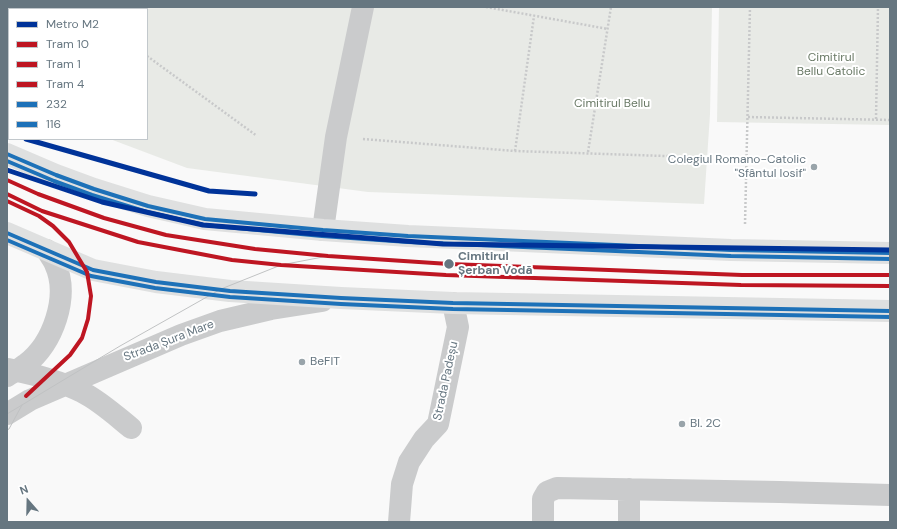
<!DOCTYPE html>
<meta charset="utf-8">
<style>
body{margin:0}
#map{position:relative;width:897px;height:529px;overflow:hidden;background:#f9f9f9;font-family:"DM Sans",sans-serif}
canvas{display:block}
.frame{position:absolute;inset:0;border:8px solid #667680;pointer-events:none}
.legend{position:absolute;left:8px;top:8px;width:140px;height:132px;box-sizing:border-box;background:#fff;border:1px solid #c2c8cc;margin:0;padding:5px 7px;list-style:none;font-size:12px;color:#667680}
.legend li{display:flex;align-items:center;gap:8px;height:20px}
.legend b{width:20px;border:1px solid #c2c8cc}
.north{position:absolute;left:8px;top:481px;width:40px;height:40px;-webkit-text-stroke:3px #fff;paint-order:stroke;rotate:340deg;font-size:11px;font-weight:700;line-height:16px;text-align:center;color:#667680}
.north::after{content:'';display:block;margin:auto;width:14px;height:18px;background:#667680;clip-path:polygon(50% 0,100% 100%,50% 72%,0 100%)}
</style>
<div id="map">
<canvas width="897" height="529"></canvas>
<div class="frame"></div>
<ul class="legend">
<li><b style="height:5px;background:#039"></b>Metro M2</li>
<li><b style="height:5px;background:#be1622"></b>Tram 10</li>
<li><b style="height:5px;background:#be1622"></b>Tram 1</li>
<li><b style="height:5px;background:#be1622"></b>Tram 4</li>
<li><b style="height:5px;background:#1d71b8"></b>232</li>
<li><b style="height:5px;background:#1d71b8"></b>116</li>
</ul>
<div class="north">N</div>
</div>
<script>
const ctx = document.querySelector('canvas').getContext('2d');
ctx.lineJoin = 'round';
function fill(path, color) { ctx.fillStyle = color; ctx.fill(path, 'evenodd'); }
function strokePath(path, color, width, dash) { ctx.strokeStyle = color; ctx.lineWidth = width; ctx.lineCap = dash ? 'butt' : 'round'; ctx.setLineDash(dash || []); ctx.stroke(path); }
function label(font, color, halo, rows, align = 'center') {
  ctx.font = font + ' "DM Sans",sans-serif'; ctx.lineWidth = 4; ctx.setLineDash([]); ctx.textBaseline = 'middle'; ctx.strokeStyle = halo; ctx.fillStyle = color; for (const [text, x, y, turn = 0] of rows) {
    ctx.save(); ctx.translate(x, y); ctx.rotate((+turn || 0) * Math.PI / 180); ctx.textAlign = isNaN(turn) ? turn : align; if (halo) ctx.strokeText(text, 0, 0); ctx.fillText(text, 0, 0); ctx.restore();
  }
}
const green = new Path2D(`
 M7 7H712L710 114 704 204 368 192 187 168 110 139H147V9H9V100L7 99Z
 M719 7H890V125L717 122Z`);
const path = new Path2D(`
 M486 7 608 29
 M65 9 67 7
 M7 40 9 42
 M147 56 257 136
 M748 117 890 120
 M876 119 878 7
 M363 139 515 151 695 157
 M515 151 534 16
 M588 152 611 7
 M745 224 750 7`);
const minor = new Path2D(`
 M323 230 336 137 363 7
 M8 369C33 374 58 380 82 392 100 401 115 415 131 428
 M7 376C13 372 20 369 26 364 53 344 70 296 55 264 53 259 49 255 47 250
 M7 414 30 400 181 335 220 321 271 309 322 301
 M399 522 402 484 409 462 424 439 438 424 458 327 453 303
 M543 522V499L547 492 557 488 780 492 890 495
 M629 522V489`);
const major = new Path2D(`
 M7 154 56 175 94 189 148 206 205 219 323 230 408 236 731 250 890 253
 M7 233 93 270 156 282 230 291 341 298 453 303 890 311`);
const tram = new Path2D(`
 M7 414 120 346 221 289 281 265 328 256
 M7 430 9 429 22 405`);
const bus1 = new Path2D(`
 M7 154 56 175 94 189 148 206 205 219 323 230 408 236 731 250 890 253
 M7 233 93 270 156 282 230 291 341 298 453 303 890 311`);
const bus2 = new Path2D(`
 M7 161 54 181 92 195 147 212 204 225 322 236 408 242 731 256 890 259
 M7 240 91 276 155 288 230 297 341 304 453 309 890 317`);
const tram1 = new Path2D(`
 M7 180 38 194 104 218 166 235 255 249 328 256 449 264 742 275H890`);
const tram2 = new Path2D(`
 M7 194 42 211 138 242 232 260 281 265 446 275 741 285 890 286`);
const tram3 = new Path2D(`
 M7 201 39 216 53 226 69 242 87 272 91 296 88 319 82 338 70 355 26 396`);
const metro1 = new Path2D(`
 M26 139 209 191 255 194
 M7 170 102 202 203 225 443 244 890 250`);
const markers = [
 [814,167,4,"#99a4aa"],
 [449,264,5.5,"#667680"],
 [302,362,4,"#99a4aa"],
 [682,424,4,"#99a4aa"]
];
const parkNames = [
 ["Cimitirul",831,58],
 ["Bellu Catolic",831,72],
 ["Cimitirul Bellu",612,104]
];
const poiNames = [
 ["Colegiul Romano-Catolic",806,160,"right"],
 ["\"Sfântul Iosif\"",806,174,"right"],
 ["BeFIT",310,362],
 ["Bl. 2C",690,424]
];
const stopNames = [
 ["Cimitirul",458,257],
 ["Șerban Vodă",458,271]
];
const streetNames = [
 ["Strada Șura Mare",169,341,-21],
 ["Strada Padeșu",446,381,-78]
];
fill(green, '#e8eae6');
strokePath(path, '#c8c9ca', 2.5, [2, 2]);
strokePath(minor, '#cacbcc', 22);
strokePath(major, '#dfe0e0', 22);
strokePath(tram, '#c0c2c3', 1);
strokePath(bus1, '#1d71b8', 4);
strokePath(bus2, '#1d71b8', 4);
strokePath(tram1, '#be1622', 4);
strokePath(tram2, '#be1622', 4);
strokePath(tram3, '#be1622', 4);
strokePath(metro1, '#039', 5);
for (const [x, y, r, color] of markers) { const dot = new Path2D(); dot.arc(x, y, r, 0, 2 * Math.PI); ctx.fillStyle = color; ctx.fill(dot); strokePath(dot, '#fff', 1.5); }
label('12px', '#697965', '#fff', parkNames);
label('12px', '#667680', '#fff', poiNames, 'left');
label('bold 12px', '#667680', '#fff', stopNames, 'left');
label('12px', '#667680', '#fff', streetNames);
</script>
